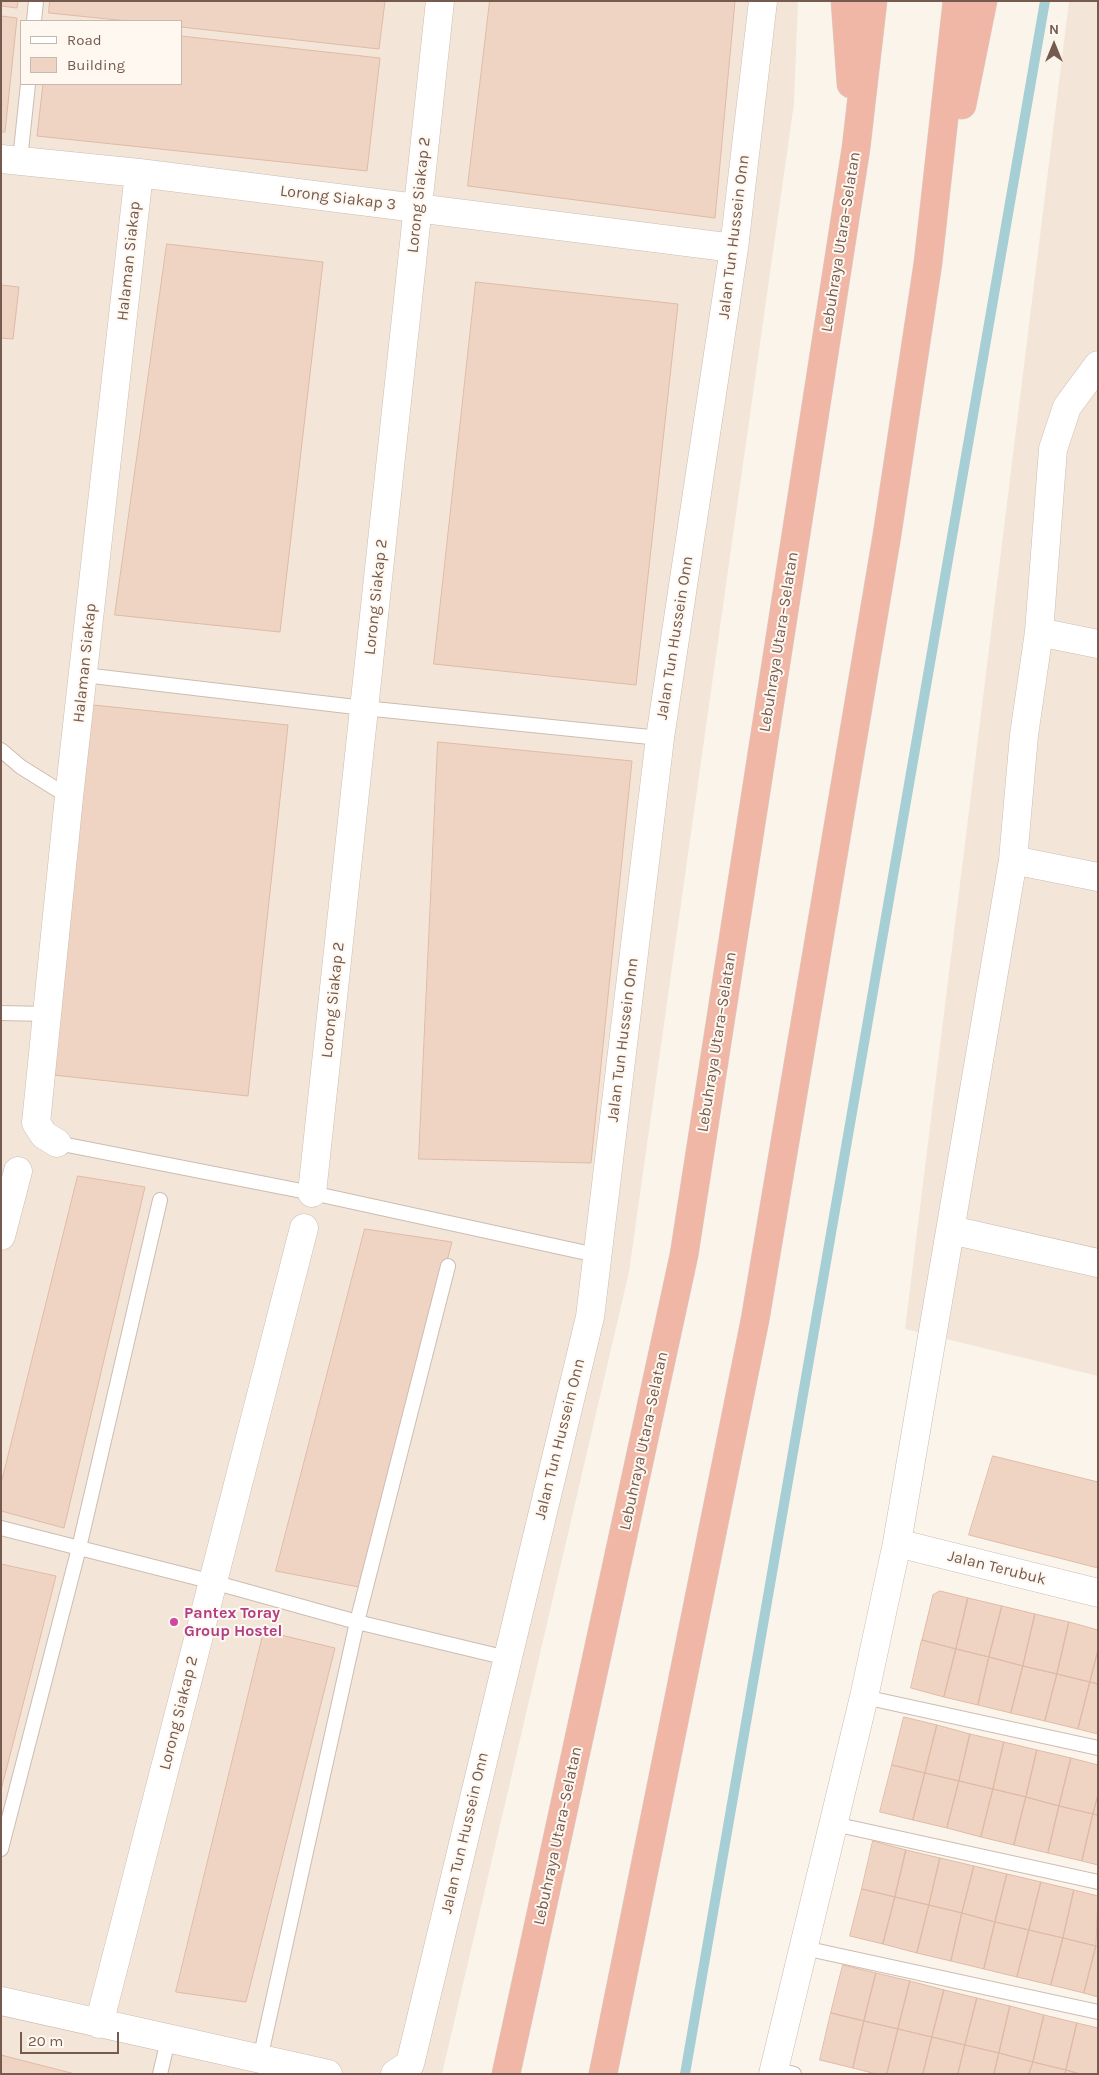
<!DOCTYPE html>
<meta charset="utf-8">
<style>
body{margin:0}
#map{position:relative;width:1099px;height:2075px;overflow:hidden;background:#fbf4ea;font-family:Karla,sans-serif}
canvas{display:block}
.frame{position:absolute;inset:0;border:2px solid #755b4f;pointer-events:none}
.legend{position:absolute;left:20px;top:20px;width:162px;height:65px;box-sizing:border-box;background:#fef8f1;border:1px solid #c7b9b0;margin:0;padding:6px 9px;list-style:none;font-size:15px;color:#755b4f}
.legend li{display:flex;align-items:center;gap:10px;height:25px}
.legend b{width:25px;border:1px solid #c7b9b0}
.north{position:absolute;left:1029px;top:20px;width:50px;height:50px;-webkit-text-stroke:4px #fef8f1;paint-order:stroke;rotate:0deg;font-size:14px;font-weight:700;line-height:20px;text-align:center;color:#755b4f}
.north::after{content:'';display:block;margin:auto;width:18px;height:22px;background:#755b4f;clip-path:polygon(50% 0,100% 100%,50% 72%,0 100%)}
.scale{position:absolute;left:20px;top:2032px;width:99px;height:22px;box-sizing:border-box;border:2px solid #755b4f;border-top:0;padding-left:6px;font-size:15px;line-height:18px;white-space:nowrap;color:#755b4f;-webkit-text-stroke:4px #fef8f1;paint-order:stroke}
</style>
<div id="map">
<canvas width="1099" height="2075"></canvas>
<div class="frame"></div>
<ul class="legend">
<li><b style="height:6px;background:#fff"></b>Road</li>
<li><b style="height:14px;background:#efd4c4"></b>Building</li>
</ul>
<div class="north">N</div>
<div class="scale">20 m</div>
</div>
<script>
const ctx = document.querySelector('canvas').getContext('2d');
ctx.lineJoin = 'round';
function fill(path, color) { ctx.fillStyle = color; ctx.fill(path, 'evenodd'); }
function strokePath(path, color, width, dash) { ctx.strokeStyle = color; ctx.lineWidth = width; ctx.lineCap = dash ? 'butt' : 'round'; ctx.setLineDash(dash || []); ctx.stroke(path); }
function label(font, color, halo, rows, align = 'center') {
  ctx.font = font + ' Karla,sans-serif'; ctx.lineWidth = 4; ctx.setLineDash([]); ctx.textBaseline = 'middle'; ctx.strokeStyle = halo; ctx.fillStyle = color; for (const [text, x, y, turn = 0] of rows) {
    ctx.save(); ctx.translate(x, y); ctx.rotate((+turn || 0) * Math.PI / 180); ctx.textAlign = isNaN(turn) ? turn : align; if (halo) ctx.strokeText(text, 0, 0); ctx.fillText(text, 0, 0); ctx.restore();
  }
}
const residential = new Path2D(`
 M1 1H798L794 103 629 1272 442 2074H1ZM21 21H181V84H21Z
 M1069 1H1098V1376L905 1329Z`);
const stream = new Path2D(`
 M685 2074 1045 1`);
const building = new Path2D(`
 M1 1H18L17 8 1 6Z
 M50 1H385L379 49 181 27V21H128L49 13Z
 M490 1H735L715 218 468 186Z
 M1 16 17 18 5 132H1Z
 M181 36 380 58 367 171 37 136 43 84H181Z
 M167 244 323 262 280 632 115 615Z
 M476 282 678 304 636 685 434 664Z
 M1 285 19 287 13 339 1 338Z
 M93 705 288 725 248 1096 53 1075Z
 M438 742 632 761 591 1163 419 1159Z
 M78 1176 145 1187 64 1528 1 1511V1484Z
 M365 1229 452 1242 359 1587 276 1571Z
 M993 1456 1098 1482V1568L969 1535Z
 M1 1564 56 1576 1 1790Z
 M940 1591 968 1598 956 1649 922 1640 933 1595Z
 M968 1598 1002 1606 989 1657 956 1649Z
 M1002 1606 1035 1614 1023 1666 989 1657Z
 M1035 1614 1069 1622 1057 1674 1023 1666Z
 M1069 1622 1098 1630V1650L1090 1682 1057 1674Z
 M264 1631 335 1648 246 2002 176 1992Z
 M922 1640 956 1649 944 1697 911 1688Z
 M956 1649 989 1657 978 1705 944 1697Z
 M1098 1650V1684L1090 1682Z
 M989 1657 1023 1666 1011 1713 978 1705Z
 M1023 1666 1057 1674 1045 1721 1011 1713Z
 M1057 1674 1090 1682 1078 1729 1045 1721Z
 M1090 1682 1098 1684V1734L1078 1729Z
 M904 1717 937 1725 925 1773 892 1765Z
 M937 1725 970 1734 959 1781 925 1773Z
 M970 1734 1004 1742 993 1789 959 1781Z
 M1004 1742 1037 1750 1026 1797 993 1789Z
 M1037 1750 1071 1758 1059 1806 1026 1797Z
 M1071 1758 1098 1765V1795L1093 1814 1059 1806Z
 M892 1765 925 1773 913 1820 880 1812Z
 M925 1773 959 1781 947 1828 913 1820Z
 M959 1781 993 1789 981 1837 947 1828Z
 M993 1789 1026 1797 1014 1845 981 1837Z
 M1098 1795V1815L1093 1814Z
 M1026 1797 1059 1806 1048 1853 1014 1845Z
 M1059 1806 1093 1814 1082 1861 1048 1853Z
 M1093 1814 1098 1815V1865L1082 1861Z
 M873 1841 906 1850 895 1897 862 1889Z
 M906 1850 940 1858 929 1905 895 1897Z
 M940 1858 974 1866 962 1913 929 1905Z
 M974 1866 1007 1874 995 1922 962 1913Z
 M1007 1874 1041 1882 1029 1930 995 1922Z
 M1041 1882 1074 1890 1063 1938 1029 1930Z
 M862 1889 895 1897 883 1944 850 1936Z
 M1074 1890 1098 1896 1096 1946 1063 1938Z
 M895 1897 929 1905 917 1953 883 1944Z
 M929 1905 962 1913 951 1961 917 1953Z
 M962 1913 995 1922 984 1969 951 1961Z
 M995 1922 1029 1930 1017 1977 984 1969Z
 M1029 1930 1063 1938 1051 1985 1017 1977Z
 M1063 1938 1096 1946 1084 1993 1051 1985Z
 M1096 1946H1098V1997L1084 1993Z
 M843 1965 876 1973 864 2021 831 2013Z
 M876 1973 910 1981 898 2029 864 2021Z
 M910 1981 944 1990 932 2037 898 2029Z
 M944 1990 977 1998 965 2045 932 2037Z
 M977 1998 1010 2006 999 2053 965 2045Z
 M1010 2006 1044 2015 1033 2062 999 2053Z
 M831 2013 864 2021 853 2068 820 2060Z
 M1044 2015 1077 2023 1066 2070 1033 2062Z
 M864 2021 898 2029 887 2074H876L853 2068Z
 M1077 2023 1098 2028V2074H1080L1066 2070Z
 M898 2029 932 2037 923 2074H887Z
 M932 2037 965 2045 958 2074H923Z
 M965 2045 999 2053 994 2074H958Z
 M999 2053 1033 2062 1029 2074H994Z
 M1 2055 75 2074H1Z
 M1033 2062 1066 2070 1065 2074H1029Z
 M1066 2070 1080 2074H1065Z`);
const lane = new Path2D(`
 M34 21 36 1
 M20 160 28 84
 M84 675 364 708 660 738
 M1 750 21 767 69 797
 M1 1013 46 1014
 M57 1143 312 1193 596 1255
 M1 1528 213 1582 357 1622 507 1658
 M864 1697 1098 1748
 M834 1824 1098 1882
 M1 1849 79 1548 160 1200
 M804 1948 1098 2012
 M260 2059 357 1622 448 1266
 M775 2069 794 2074
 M160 2074 168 2040`);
const street = new Path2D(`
 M1 159 139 173 734 248
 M1039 632 1098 644
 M1013 860 1098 877
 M57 1143 44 1135 36 1123 69 797 139 173
 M312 1193 440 1
 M951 1230 1098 1263
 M1 1236 18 1171
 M897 1543 1098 1593
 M1 2001 328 2074
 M99 2024 304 1228
 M395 2074 410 2064 590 1317 660 738 734 248 763 1
 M773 2074 864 1697 897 1543 1013 860 1024 735 1039 632 1053 449 1067 407 1098 365`);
const highway = new Path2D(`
 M845 1 851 84
 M962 105 983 1
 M506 2074 684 1255 856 148 873 1
 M603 2074 755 1320 887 535 928 263 957 1`);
const markers = [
 [174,1622,5,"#d1479c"]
];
const streetNames = [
 ["Lorong Siakap 2",419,195,-84],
 ["Lorong Siakap 3",338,198,7],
 ["Jalan Tun Hussein Onn",734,237,-83],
 ["Lebuhraya Utara–Selatan",841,242,-81],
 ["Halaman Siakap",129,261,-84],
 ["Lorong Siakap 2",376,597,-84],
 ["Jalan Tun Hussein Onn",675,638,-81],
 ["Lebuhraya Utara–Selatan",779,642,-81],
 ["Halaman Siakap",85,663,-84],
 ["Lorong Siakap 2",333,1000,-84],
 ["Jalan Tun Hussein Onn",623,1040,-83],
 ["Lebuhraya Utara–Selatan",717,1042,-81],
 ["Jalan Tun Hussein Onn",560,1439,-76],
 ["Lebuhraya Utara–Selatan",644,1441,-78],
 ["Jalan Terubuk",997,1568,14],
 ["Lorong Siakap 2",179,1713,-76],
 ["Jalan Tun Hussein Onn",465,1833,-77],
 ["Lebuhraya Utara–Selatan",558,1836,-78]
];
const hotelNames = [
 ["Pantex Toray",184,1613],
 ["Group Hostel",184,1631]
];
fill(residential, '#f3e6d9');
strokePath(stream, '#a6cfd5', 10);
fill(building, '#efd4c4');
strokePath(building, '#e1baa5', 1);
strokePath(lane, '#cdbcb1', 16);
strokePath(street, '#cdbcb1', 29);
strokePath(highway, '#d8d1ce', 29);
strokePath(lane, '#fff', 14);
strokePath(street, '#fff', 28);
strokePath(highway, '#f1b7a6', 28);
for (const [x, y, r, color] of markers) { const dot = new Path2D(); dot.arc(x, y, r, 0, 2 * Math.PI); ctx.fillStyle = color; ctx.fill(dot); strokePath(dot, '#fef8f1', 2); }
label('16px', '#755b4f', '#fef8f1', streetNames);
label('bold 16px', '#b23c85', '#fef8f1', hotelNames, 'left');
</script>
